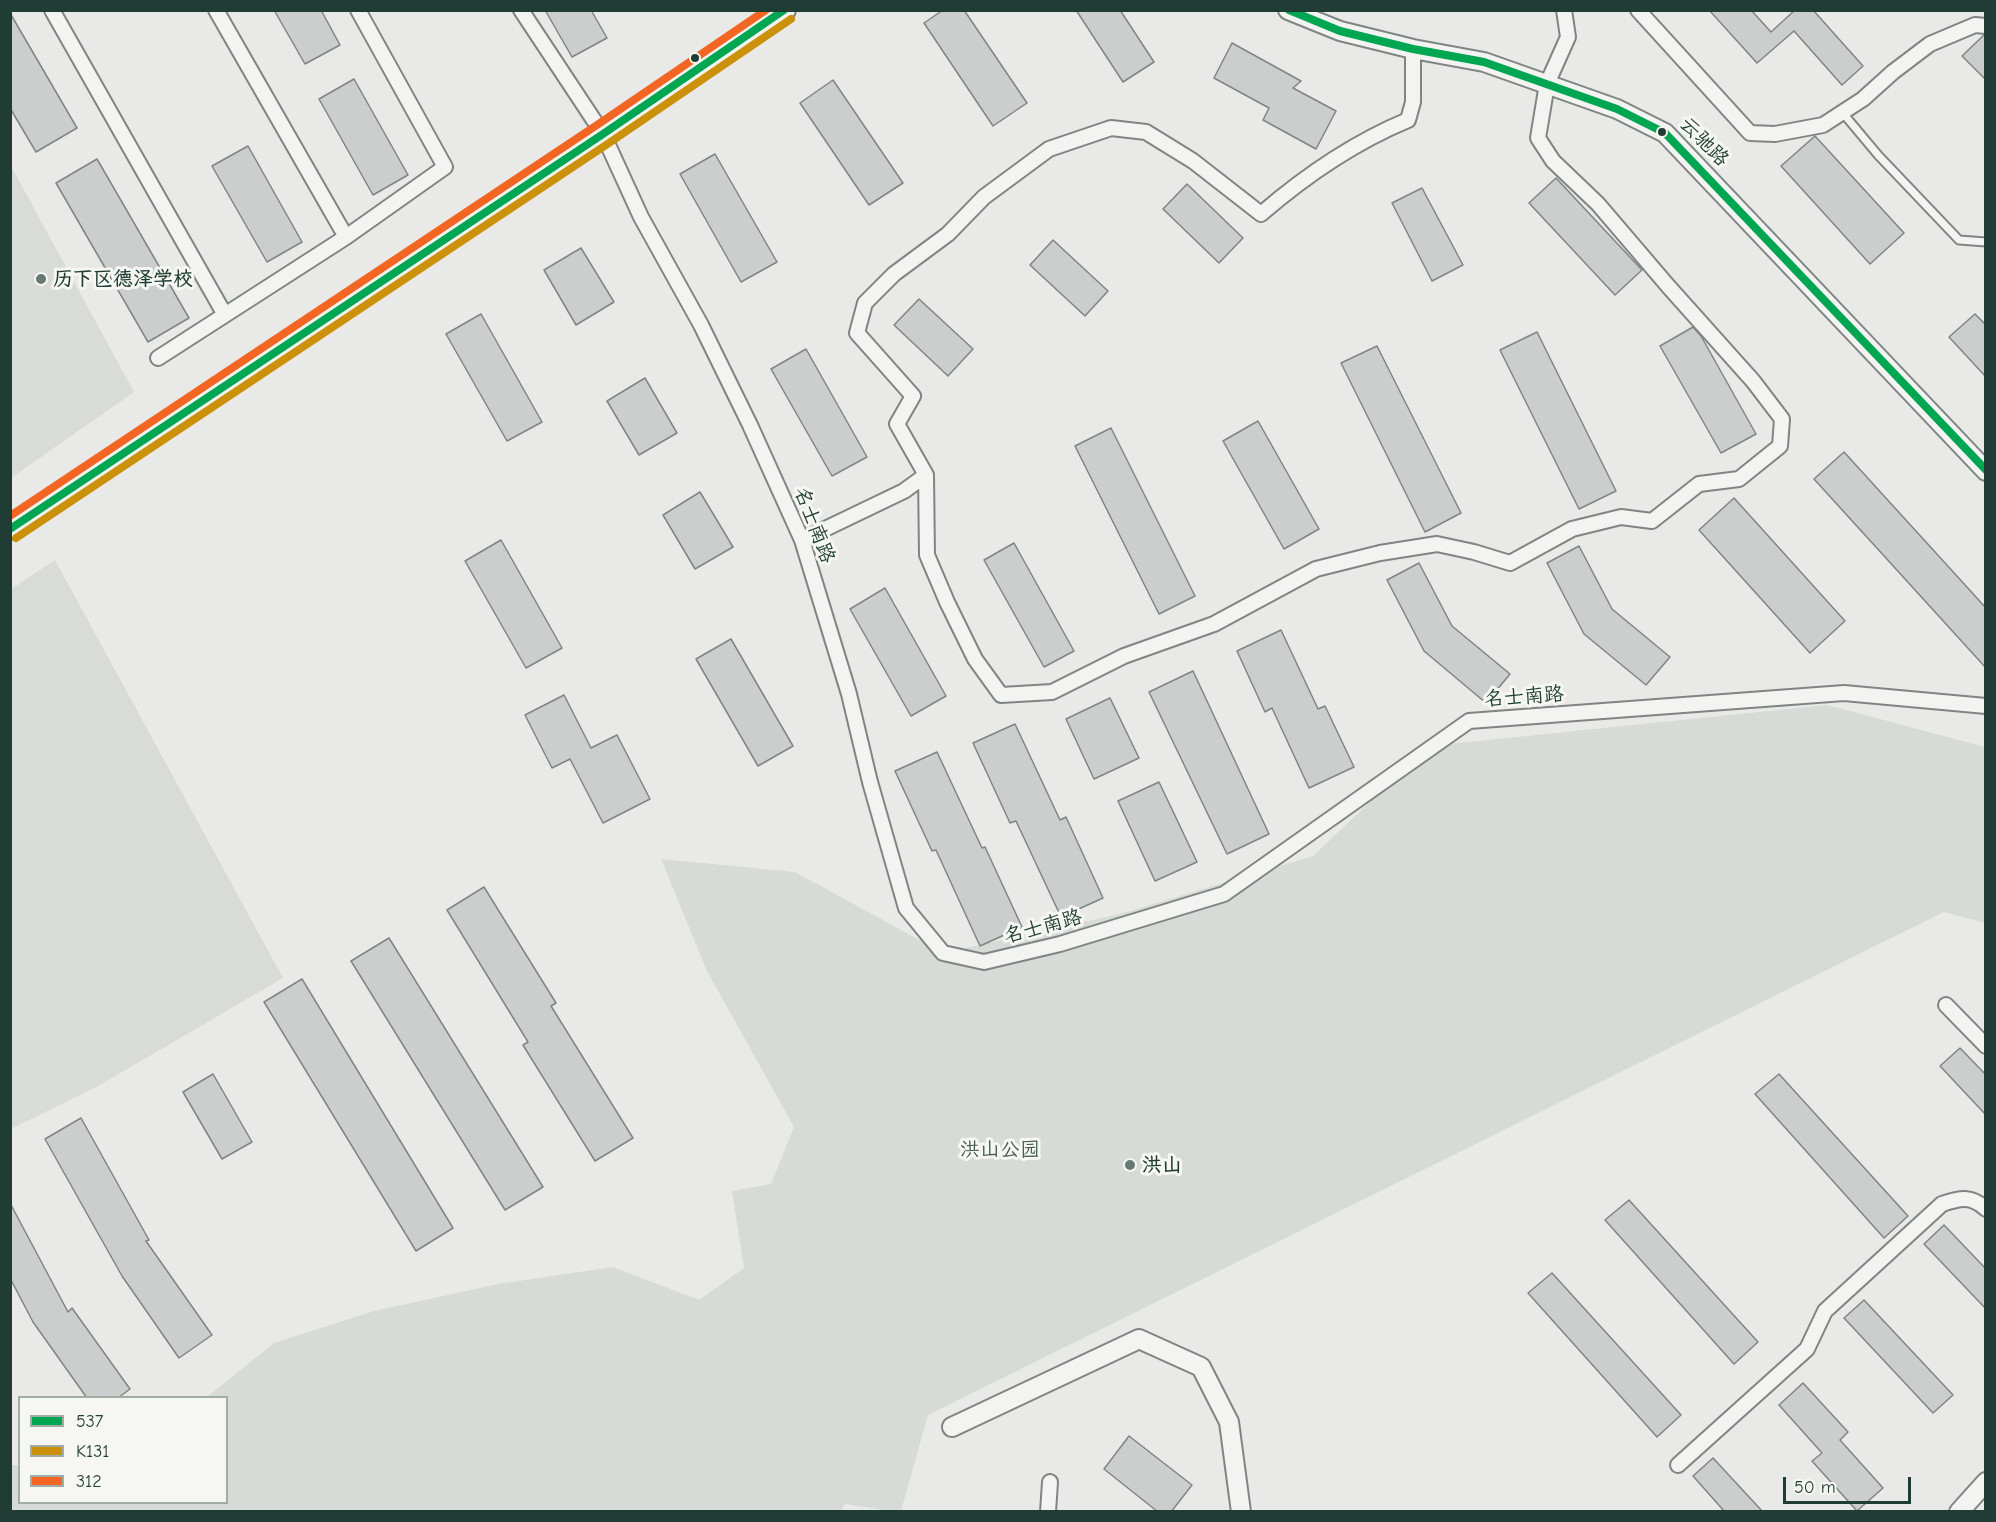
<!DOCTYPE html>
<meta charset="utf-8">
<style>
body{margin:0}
#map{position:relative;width:1996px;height:1522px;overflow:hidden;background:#e9eae8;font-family:"Comic Neue",sans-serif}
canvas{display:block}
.frame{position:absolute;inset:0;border:12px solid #1f3d34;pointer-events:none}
.legend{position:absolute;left:18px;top:1396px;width:210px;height:108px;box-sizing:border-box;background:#f6f6f2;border:2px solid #a0aca6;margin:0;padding:8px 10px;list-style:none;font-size:18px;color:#1f3d34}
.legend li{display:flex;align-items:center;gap:12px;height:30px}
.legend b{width:30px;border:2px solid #a0aca6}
.scale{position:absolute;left:1783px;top:1477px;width:128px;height:27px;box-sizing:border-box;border:3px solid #1f3d34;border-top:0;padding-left:8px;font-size:18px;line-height:21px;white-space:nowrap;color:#1f3d34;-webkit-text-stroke:4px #f6f6f2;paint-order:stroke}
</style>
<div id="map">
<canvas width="1996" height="1522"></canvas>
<div class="frame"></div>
<ul class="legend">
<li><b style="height:8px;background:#00a651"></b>537</li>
<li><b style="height:8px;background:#cc910a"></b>K131</li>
<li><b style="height:8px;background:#f26522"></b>312</li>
</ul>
<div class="scale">50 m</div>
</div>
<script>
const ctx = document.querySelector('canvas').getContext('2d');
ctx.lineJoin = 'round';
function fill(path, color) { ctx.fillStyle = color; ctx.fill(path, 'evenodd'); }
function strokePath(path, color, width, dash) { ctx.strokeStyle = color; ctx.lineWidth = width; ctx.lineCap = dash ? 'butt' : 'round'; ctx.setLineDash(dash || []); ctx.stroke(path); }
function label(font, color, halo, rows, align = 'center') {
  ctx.font = font + ' "Comic Neue","LXGW WenKai TC",sans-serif'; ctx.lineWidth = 6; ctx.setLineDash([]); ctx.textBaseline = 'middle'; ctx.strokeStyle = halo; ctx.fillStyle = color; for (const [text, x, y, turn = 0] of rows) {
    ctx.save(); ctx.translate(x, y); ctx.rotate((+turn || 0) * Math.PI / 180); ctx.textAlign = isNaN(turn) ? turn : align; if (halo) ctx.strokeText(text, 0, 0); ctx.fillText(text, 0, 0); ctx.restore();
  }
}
const built = new Path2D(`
 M11 166 134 392 11 478H10Z
 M55 560 283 978 98 1086 11 1129V589Z`);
const green = new Path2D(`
 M1827 705 1985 747V923L1944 912 928 1415 901 1511H890L845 1504 840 1512 11 1511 10 1465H19L20 1502H226V1398L207 1397 274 1343 374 1311 498 1284 613 1267 699 1300 744 1268 732 1191 771 1184 794 1127 707 971 661 859 795 872 943 953 1120 914 1313 856 1429 746Z`);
const building = new Path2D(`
 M274 10H321L340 45 305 64Z
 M545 10H591L607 38 572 57Z
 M943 10H964L1027 103 993 126 924 23Z
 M1076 10H1120L1154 62 1123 82Z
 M1709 10H1751L1771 32 1795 10H1813L1863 66 1842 85 1794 31 1757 63Z
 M10 13 77 128 36 152 10 108Z
 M1984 35H1986V80L1962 56Z
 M1232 43 1301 81 1293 88 1336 111 1316 149 1263 120 1269 108 1214 78Z
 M354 79 408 175 373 195 319 99Z
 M833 80 903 183 869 205 800 103Z
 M1815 136 1904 233 1870 264 1781 166Z
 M248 146 302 242 267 262 212 166Z
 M715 154 777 262 741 282 680 174Z
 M97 159 189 318 148 342 56 183Z
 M1556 178 1642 270 1615 295 1529 203Z
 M1187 184 1243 238 1219 263 1163 209Z
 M1422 188 1463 265 1432 281 1392 203Z
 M1053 240 1108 291 1085 316 1030 265Z
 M581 248 614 302 576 325 544 270Z
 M919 299 973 349 948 376 894 325Z
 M481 314 542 422 507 441 446 334Z
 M1975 314 1986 325V377L1949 337Z
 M1693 327 1701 336 1756 434 1721 453 1660 346Z
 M1537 332 1616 491 1579 509 1500 350Z
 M1377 346 1461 513 1425 532 1341 363Z
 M806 349 867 457 832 476 771 369Z
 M645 378 677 433 639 455 607 401Z
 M1258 421 1319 529 1284 549 1223 441Z
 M1111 428 1195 596 1159 614 1075 446Z
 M1844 452 1986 608V668L1814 479Z
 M700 492 733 547 695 569 663 515Z
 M1734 498 1845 621 1810 653 1699 530Z
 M501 540 562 648 526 668 465 561Z
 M1014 543 1074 651 1044 667 984 560Z
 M1579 546 1612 609 1670 657 1646 685 1584 634 1547 563Z
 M1419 563 1452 626 1510 674 1486 703 1424 651 1387 580Z
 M885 588 946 696 911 716 850 609Z
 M1281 630 1318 709 1325 706 1354 767 1309 788 1272 708 1265 712 1237 651Z
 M731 639 793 746 758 766 696 659Z
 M1193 671 1269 834 1227 854 1149 692Z
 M564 695 591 748 617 735 650 799 603 823 570 759 552 768 525 715Z
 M1110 698 1139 758 1094 779 1066 719Z
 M1015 724 1060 820 1066 817 1103 898 1061 917 1016 821 1010 823 973 743Z
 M937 752 982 848 985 847 1022 927 980 946 936 850 932 851 895 771Z
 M1159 782 1197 862 1155 881 1118 801Z
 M484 887 556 1003 551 1006 633 1138 595 1161 523 1045 528 1042 447 910Z
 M389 938 543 1187 505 1210 351 961Z
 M302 979 453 1228 416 1251 264 1002Z
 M1960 1048 1986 1075V1115L1940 1066Z
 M213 1074 252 1142 222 1159 183 1092Z
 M1779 1074 1908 1216 1884 1238 1755 1094Z
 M81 1118 149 1240 146 1241 212 1335 179 1358 122 1276 45 1139Z
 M1629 1200 1758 1342 1734 1364 1605 1220Z
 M10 1203 68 1312 72 1308 130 1389 118 1398H87L33 1322 10 1278Z
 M1944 1225 1986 1269V1309L1924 1244Z
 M1552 1273 1681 1415 1657 1437 1528 1293Z
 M1864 1300 1953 1395 1933 1413 1844 1318Z
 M1803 1383 1848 1432 1840 1440 1883 1488 1857 1511 1812 1461 1822 1453 1779 1405Z
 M1129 1436 1192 1485 1171 1512H1158L1104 1469Z
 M1713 1458 1763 1512H1725L1693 1476Z`);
const service = new Path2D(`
 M1842 112 1878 155 1959 240 1986 242`);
const minor = new Path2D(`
 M52 10 225 315
 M521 10 603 134 641 217 701 325 750 425 802 540 849 694 870 782 906 908 943 953 984 962 1060 944 1224 894 1469 721 1844 693 1986 706
 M1638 10 1750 133 1775 134 1823 125 1863 99 1893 72 1930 44 1975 25 1986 26
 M346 237 445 167 358 10
 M158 358 346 237 216 10
 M926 475 927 555 947 602 975 659 1001 695 1052 692 1124 656 1214 624 1316 569 1380 553 1437 544 1474 552 1510 563 1572 529 1621 517 1652 521 1699 484 1739 479 1780 446 1782 419 1753 381 1668 286 1598 204 1553 161 1538 138 1547 84 1568 37 1564 10
 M802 540 904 491 926 475 897 424 913 396 857 333 865 303 894 274 948 234 984 197 1049 149 1111 128 1146 132 1193 161 1261 214C1305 176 1355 142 1408 120L1413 102V49
 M1946 1005 1986 1046
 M1678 1465 1807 1349 1825 1311 1942 1204C1960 1198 1971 1195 1986 1209
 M1048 1512 1050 1482`);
const tertiary = new Path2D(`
 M1288 10 1340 31 1413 49 1484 62 1617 109 1665 133 1986 471
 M952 1427 1139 1339 1201 1367 1229 1422 1241 1512
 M1959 1512 1986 1482`);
const secondary = new Path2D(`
 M10 529 603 134 785 10`);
const bus1 = new Path2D(`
 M1289 10 1340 31 1413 49 1484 62 1617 109 1665 133 1986 470
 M10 529 603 134 784 10`);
const bus2 = new Path2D(`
 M16 538 609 143 791 19`);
const bus3 = new Path2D(`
 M10 516 597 125 766 10`);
const markers = [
 [695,58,5,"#1f3d34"],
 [1662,132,5,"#1f3d34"],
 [41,279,6,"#667a73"],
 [1130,1165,6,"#667a73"]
];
const streetNames = [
 ["云驰路",1704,142,45],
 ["名士南路",814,525,69],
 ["名士南路",1524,697,-4],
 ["名士南路",1043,927,-15]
];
const poiNames = [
 ["历下区德泽学校",53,279],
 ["洪山",1142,1165]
];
const parkNames = [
 ["洪山公园",1000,1150]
];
fill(built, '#d8dbd8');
fill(green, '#d6dbd7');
fill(building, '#cbcecc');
strokePath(building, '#7f8583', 1.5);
strokePath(service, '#7f8583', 11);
strokePath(minor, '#7f8583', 18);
strokePath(tertiary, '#7f8583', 22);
strokePath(secondary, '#7f8583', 24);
strokePath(service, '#f3f3f1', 7);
strokePath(minor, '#f3f3f1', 14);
strokePath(tertiary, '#f3f3f1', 18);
strokePath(secondary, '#f3f3f1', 20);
strokePath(bus1, '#00a651', 8);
strokePath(bus2, '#cc910a', 8);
strokePath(bus3, '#f26522', 8);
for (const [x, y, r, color] of markers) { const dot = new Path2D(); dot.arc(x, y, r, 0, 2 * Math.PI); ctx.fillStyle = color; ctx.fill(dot); strokePath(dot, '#f6f6f2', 2); }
label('20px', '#1f3d34', '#f6f6f2', streetNames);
label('bold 20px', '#1f3d34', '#f6f6f2', poiNames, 'left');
label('20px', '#415a52', '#f6f6f2', parkNames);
</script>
